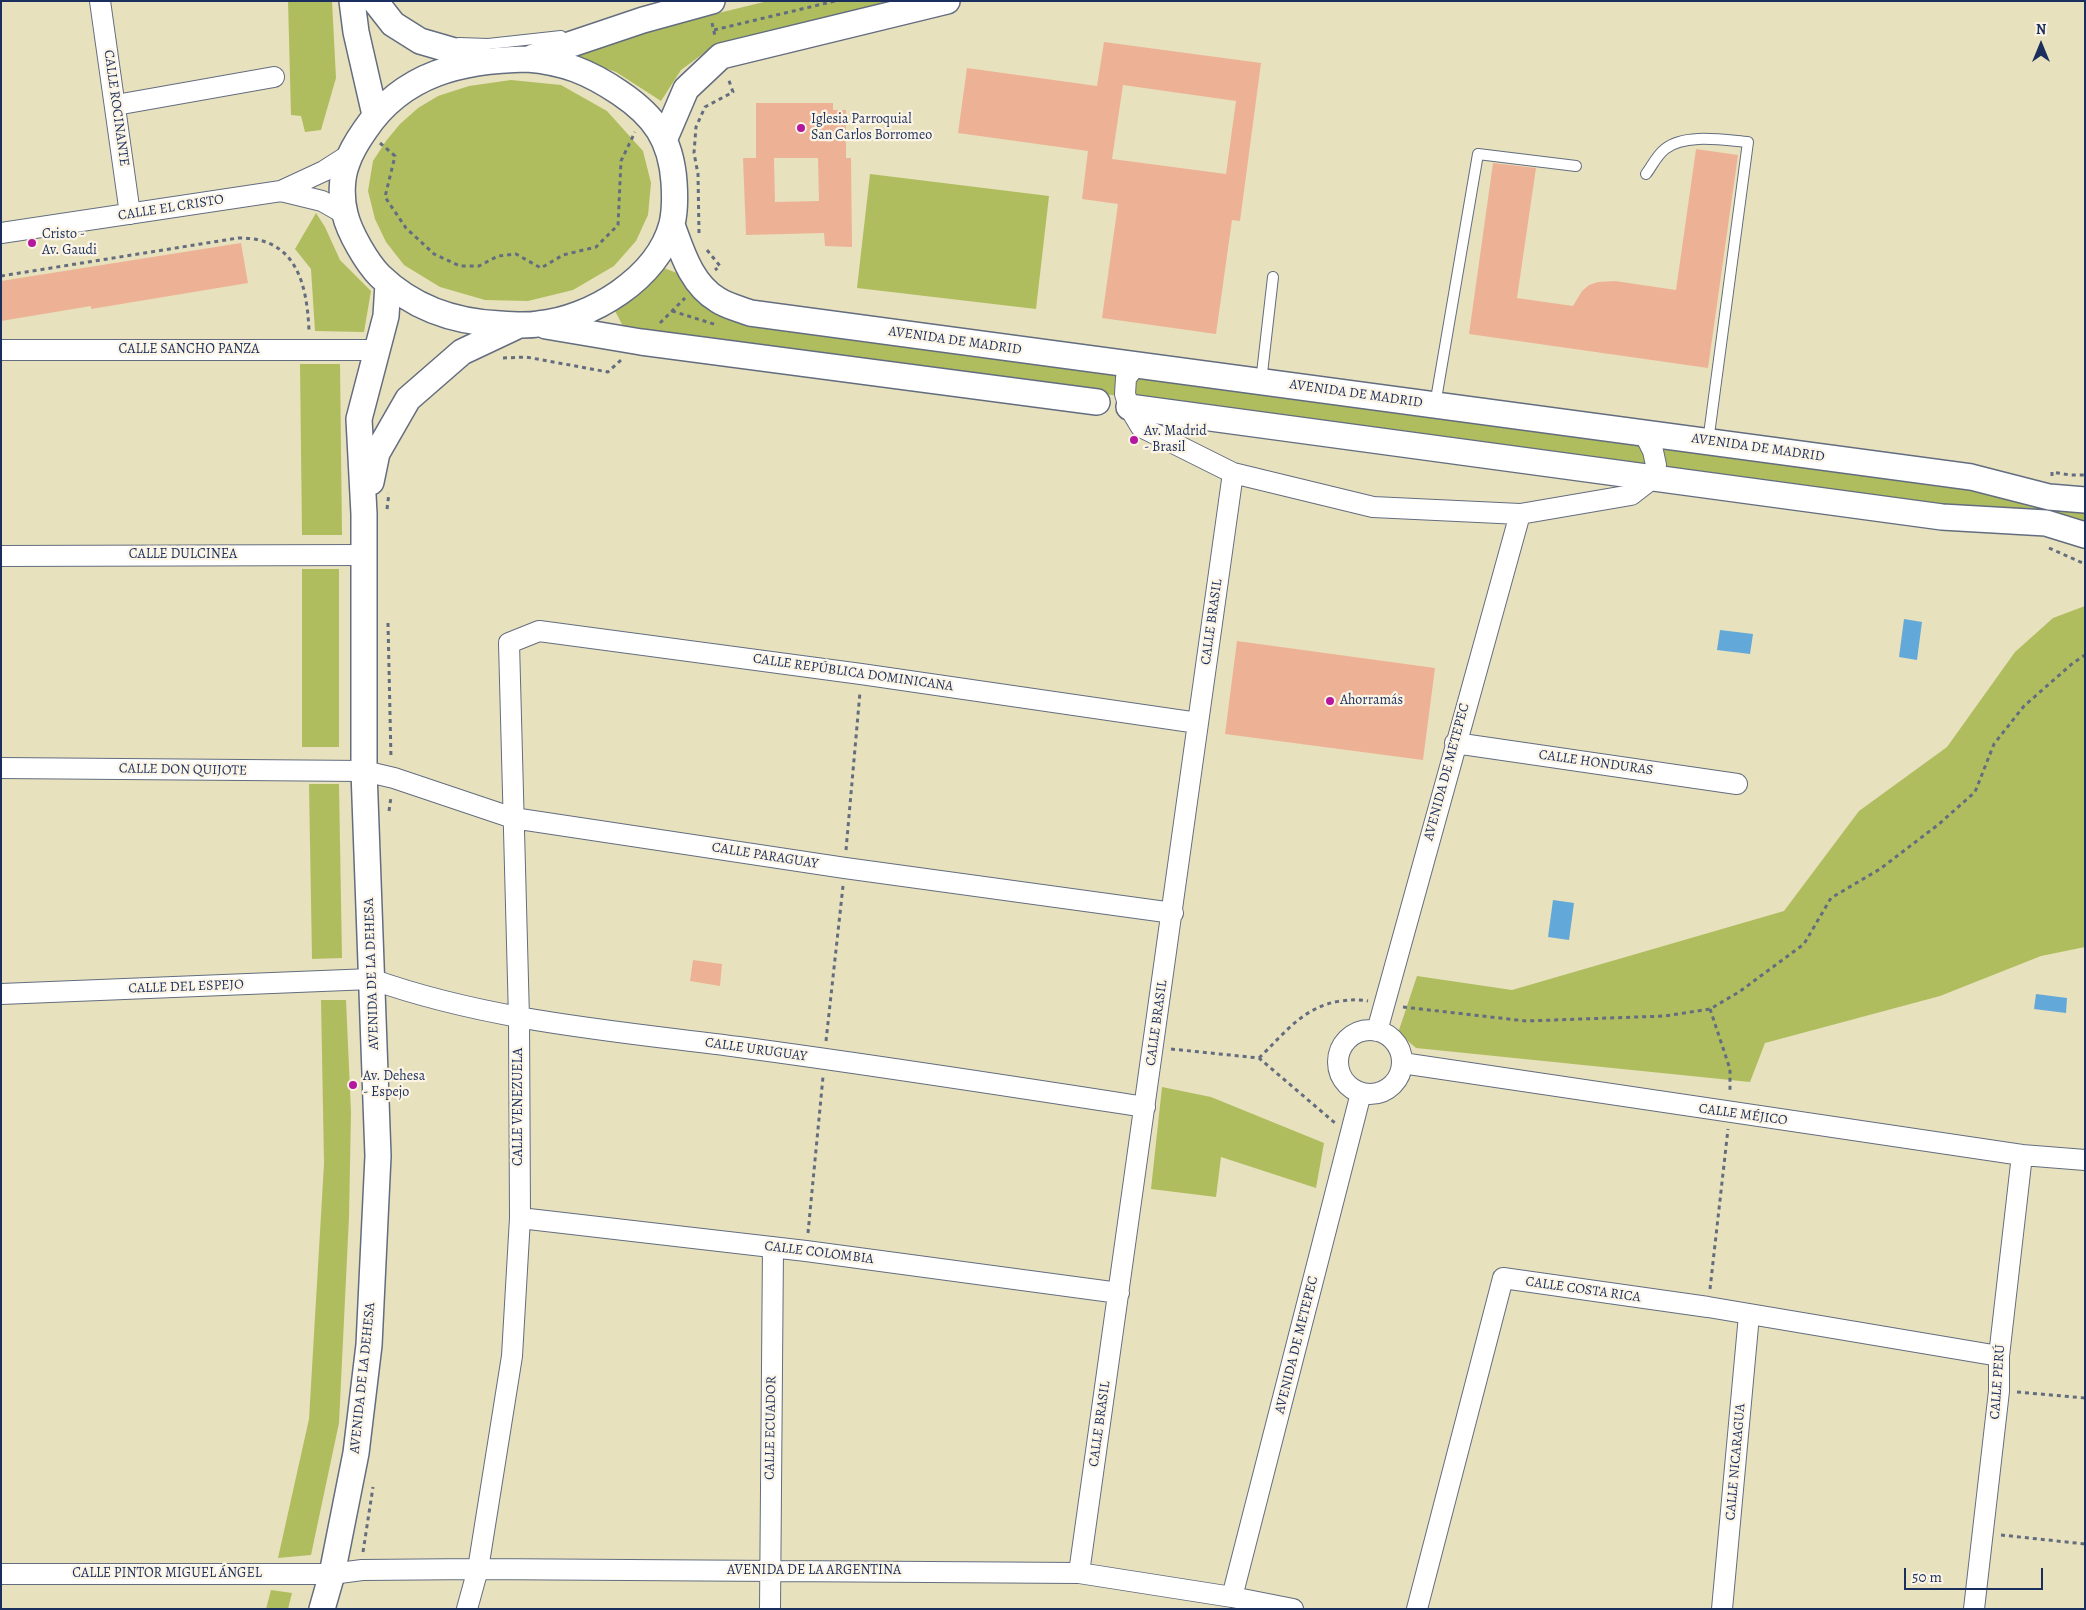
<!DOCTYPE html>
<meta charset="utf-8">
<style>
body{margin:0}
#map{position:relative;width:2086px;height:1610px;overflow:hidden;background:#e8e1bd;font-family:Alegreya,serif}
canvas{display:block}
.frame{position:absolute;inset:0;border:2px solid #1b2f5e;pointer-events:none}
.north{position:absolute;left:2016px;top:20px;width:50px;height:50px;-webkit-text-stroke:4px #fcf5e5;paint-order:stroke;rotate:0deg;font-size:14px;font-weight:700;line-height:20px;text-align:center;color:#1b2f5e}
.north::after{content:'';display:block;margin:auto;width:18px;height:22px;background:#1b2f5e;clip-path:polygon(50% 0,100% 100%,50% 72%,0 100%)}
.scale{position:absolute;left:1904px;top:1568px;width:139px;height:22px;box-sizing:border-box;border:2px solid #1b2f5e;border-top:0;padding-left:6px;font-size:15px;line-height:18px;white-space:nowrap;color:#1b2f5e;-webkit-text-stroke:4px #fcf5e5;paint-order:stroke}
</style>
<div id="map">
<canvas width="2086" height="1610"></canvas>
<div class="frame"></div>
<div class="north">N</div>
<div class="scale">50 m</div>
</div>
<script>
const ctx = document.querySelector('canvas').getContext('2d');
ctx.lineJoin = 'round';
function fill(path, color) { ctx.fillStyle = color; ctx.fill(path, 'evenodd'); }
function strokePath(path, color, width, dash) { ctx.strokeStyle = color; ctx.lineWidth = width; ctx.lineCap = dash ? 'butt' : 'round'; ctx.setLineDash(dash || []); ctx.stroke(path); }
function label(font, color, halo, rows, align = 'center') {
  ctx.font = font + ' Alegreya,serif'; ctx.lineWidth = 4.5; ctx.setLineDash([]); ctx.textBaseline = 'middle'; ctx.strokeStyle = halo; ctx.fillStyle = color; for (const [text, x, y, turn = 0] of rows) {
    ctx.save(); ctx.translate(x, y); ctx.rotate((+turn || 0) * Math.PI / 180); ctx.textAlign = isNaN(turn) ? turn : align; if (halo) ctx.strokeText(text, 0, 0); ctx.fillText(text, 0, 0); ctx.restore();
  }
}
const green = new Path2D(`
 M288 1H332L336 78 321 130 305 132 301 116 291 115Z
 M768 1H920L704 53 681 70 661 101 616 72 558 52Z
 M511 80 561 85 607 111 643 151 651 183 648 215 636 241 614 266 573 290 528 301 485 300 440 287 404 265 386 242 375 219 368 191 373 161 386 141 400 124 418 108 438 96 469 86Z
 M870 174 1049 196 1036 309 857 288Z
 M316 213 325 227 340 260 371 291 364 332 315 331 311 269 295 249Z
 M664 268 677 273 698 299 1971 488 2085 510V525L625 330 614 309Z
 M300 364H340L342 535H302Z
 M302 569H339V747H302Z
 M2085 606V947L2041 956 1940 996 1765 1043 1750 1082 1416 1048 1398 1033 1417 976 1512 990 1784 911 1859 811 1947 747 2015 652 2053 618Z
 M309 784H339L342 958 312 959Z
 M321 1000H346L351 1112 349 1217 339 1423 311 1555 278 1558 309 1419 324 1164Z
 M1162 1087 1211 1097 1324 1143 1316 1188 1221 1157 1216 1197 1151 1189Z
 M271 1590 292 1593 288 1609H266Z`);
const water = new Path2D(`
 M1904 619 1922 622 1917 660 1899 657Z
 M1720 630 1753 634 1750 654 1717 650Z
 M1553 900 1574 903 1569 940 1548 937Z
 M2036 994 2067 998 2066 1013 2034 1009Z`);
const building = new Path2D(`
 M1104 42 1261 63 1240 221 1232 220 1216 334 1102 318 1118 204 1082 199 1088 151 958 133 967 68 1097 86ZM1123 85 1236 101 1226 174 1112 159Z
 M756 103H833V110H846V158H851L852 247 825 246 824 233 746 235 743 158H756ZM774 158H818L819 201 775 202Z
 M1696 149 1738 155 1708 368 1469 334 1493 163 1536 168 1517 298 1573 306 1582 291 1589 285 1598 282 1615 281 1676 290Z
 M241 243 248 283 91 309V306L1 321V281Z
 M1237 641 1435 668 1423 760 1225 734Z
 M693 960 722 964 720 986 690 981Z`);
const path = new Path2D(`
 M2085 1V2
 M712 23 715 36
 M714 30 835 1
 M380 143 395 156 385 197 406 228 434 254 460 266H479L498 256 516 254 541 268 563 255 596 247 618 225 621 161 635 132
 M699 233 698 174 694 153 696 127 705 107 733 92 728 78
 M707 250 720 266 715 270
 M1 276 238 238C296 237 307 283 309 331
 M672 311 717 325
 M660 323 685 298
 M503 358 526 357 608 372 621 360
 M2052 476V472L2070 475H2085
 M387 509 389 493
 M2049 548 2085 564
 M388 623 391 759
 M389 811 391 797
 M846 850 860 692
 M1403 1007 1526 1021 1665 1016 1710 1009 1739 992 1804 944 1831 898 1880 869 1939 824 1975 792 1994 744 2024 706 2073 663 2085 655
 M1710 1009 1730 1069V1093
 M826 1041 843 886
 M1171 1049 1259 1058 1335 1123
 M1259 1058C1285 1033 1303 1007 1340 1001 1350 1000 1358 999 1368 1001
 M808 1233 823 1077
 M1710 1289 1728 1129
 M2017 1392 2085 1398
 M2001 1535 2085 1544
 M363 1552 373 1487`);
const service = new Path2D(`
 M459 43 488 44 561 36
 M1646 174C1652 166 1657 155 1665 149 1684 133 1724 140 1748 142L1708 442
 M1261 382 1273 277
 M1435 405 1478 154 1576 166`);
const minor = new Path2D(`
 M100 1 130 214
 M116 105 274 77
 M281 191 322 201 345 214
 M1 233 281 191 324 171 349 155
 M1 350H376
 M1136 365 1126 378 1125 394 1129 407 1141 427 1233 473 1373 507 1520 514 1631 495 1653 478 1656 465 1653 451 1644 433
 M1 556 364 555
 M1455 743 1737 784
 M1 768 364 771 394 778 513 818 845 868 1173 913
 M1 994 371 979C489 1021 615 1031 739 1047 874 1065 1009 1086 1145 1107
 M1338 1062a32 32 0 1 1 64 0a32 32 0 1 1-64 0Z
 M1377 1031 1520 514
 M1402 1063 2022 1155 2085 1160
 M520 1218 806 1251 1119 1293
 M1079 1573 1233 473
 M1 1574H332L362 1570 478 1569 1079 1573 1232 1597 1293 1609
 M1232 1597 1361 1093
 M467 1609 478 1569 512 1356 520 1218 519 1018 509 643 539 631 861 674 1198 723
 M770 1609 773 1247
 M1417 1609 1503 1278 1708 1307 1999 1356
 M1722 1609 1749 1315
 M1974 1609 1999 1391V1356L2022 1155`);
const tertiary = new Path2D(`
 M352 1 356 32 375 115
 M375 1 393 24 420 41 482 59
 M533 57 643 20 712 1
 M527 59C564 62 589 72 620 93 654 116 671 139 674 182 675 196 675 211 672 224 658 278 591 319 538 324 526 326 513 325 500 324 454 322 413 308 380 276 367 263 349 232 345 214 341 199 341 178 347 163 351 151 358 140 365 130 403 73 463 60 527 59Z
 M665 138 686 89 721 56 947 1
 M672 225C682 252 691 284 718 300 727 306 740 309 750 313L1971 477 2049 497 2085 500
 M546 326 641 342 1097 402
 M1129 407 1942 517 2046 523 2085 535
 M371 482 377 453 408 399 462 352 515 327
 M322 1609 332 1574 356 1453 369 1345 378 1156 364 771V514L359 419 386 316 388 284`);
const markers = [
 [801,128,5,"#b5179e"],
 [32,243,5,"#b5179e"],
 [1134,440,5,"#b5179e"],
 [1330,701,5,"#b5179e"],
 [353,1085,5,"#b5179e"]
];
const streetNames = [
 ["CALLE ROCINANTE",116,108,82],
 ["CALLE EL CRISTO",171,208,-9],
 ["AVENIDA DE MADRID",955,341,8],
 ["CALLE SANCHO PANZA",189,350],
 ["AVENIDA DE MADRID",1356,394,8],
 ["AVENIDA DE MADRID",1758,448,8],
 ["CALLE DULCINEA",183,555],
 ["CALLE BRASIL",1212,622,-82],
 ["CALLE REPÚBLICA DOMINICANA",853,673,8],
 ["CALLE HONDURAS",1596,763,8],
 ["CALLE DON QUIJOTE",183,770,1],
 ["AVENIDA DE METEPEC",1447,772,-75],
 ["CALLE PARAGUAY",765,856,9],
 ["AVENIDA DE LA DEHESA",372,974,-92],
 ["CALLE DEL ESPEJO",186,987,-2],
 ["CALLE BRASIL",1157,1023,-82],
 ["CALLE URUGUAY",756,1050,8],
 ["CALLE VENEZUELA",519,1107,-90],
 ["CALLE MÉJICO",1743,1115,8],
 ["CALLE COLOMBIA",819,1253,7],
 ["CALLE COSTA RICA",1583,1290,8],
 ["AVENIDA DE METEPEC",1297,1345,-76],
 ["AVENIDA DE LA DEHESA",363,1378,-84],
 ["CALLE PERÚ",1998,1382,-86],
 ["CALLE BRASIL",1100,1424,-82],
 ["CALLE ECUADOR",771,1428,-89],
 ["CALLE NICARAGUA",1736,1462,-85],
 ["AVENIDA DE LA ARGENTINA",814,1571],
 ["CALLE PINTOR MIGUEL ÁNGEL",167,1574]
];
const poiNames = [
 ["Iglesia Parroquial",811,120],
 ["San Carlos Borromeo",811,136],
 ["Cristo -",42,235],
 ["Av. Gaudi",42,251],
 ["Av. Madrid",1144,432],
 ["- Brasil",1144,448],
 ["Ahorramás",1340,701],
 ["Av. Dehesa",363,1077],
 ["- Espejo",363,1093]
];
fill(green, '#afbd5f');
fill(water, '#62a9d9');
fill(building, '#edb296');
strokePath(service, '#636d7f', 12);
strokePath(minor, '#636d7f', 22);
strokePath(tertiary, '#636d7f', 28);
strokePath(path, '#636d7f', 3, [4, 4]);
strokePath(service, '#fff', 10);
strokePath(minor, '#fff', 20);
strokePath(tertiary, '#fff', 25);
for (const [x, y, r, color] of markers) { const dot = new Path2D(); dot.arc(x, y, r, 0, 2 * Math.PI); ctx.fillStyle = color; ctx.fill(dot); strokePath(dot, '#fcf5e5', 2); }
label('14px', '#1b2f5e', '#fcf5e5', streetNames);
label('14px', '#1b2f5e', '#fcf5e5', poiNames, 'left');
</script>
